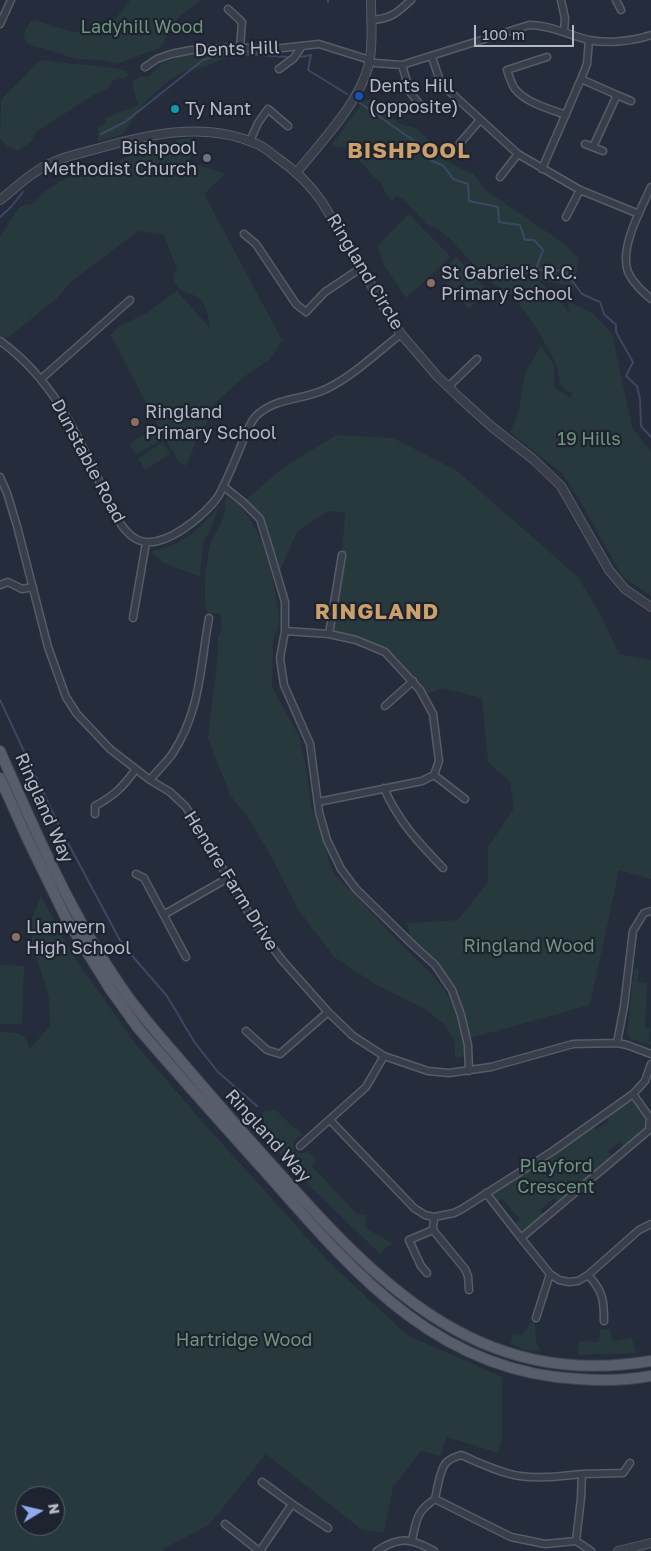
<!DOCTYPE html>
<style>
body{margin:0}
#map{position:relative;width:651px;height:1551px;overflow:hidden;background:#252c3b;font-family:"Golos Text",sans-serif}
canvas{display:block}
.north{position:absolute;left:15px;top:1486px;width:50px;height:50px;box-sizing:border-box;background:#1e2330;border:1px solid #5a5f6c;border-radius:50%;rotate:81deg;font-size:14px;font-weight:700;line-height:20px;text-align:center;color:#b4b9c6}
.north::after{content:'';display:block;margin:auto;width:18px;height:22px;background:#90aaef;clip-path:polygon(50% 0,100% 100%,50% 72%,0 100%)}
.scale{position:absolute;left:474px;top:25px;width:100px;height:22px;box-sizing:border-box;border:2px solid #b4b9c6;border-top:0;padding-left:6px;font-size:15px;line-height:18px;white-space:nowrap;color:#b4b9c6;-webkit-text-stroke:4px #1e2330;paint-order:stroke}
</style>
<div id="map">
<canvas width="651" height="1551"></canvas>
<div class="north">N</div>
<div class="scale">100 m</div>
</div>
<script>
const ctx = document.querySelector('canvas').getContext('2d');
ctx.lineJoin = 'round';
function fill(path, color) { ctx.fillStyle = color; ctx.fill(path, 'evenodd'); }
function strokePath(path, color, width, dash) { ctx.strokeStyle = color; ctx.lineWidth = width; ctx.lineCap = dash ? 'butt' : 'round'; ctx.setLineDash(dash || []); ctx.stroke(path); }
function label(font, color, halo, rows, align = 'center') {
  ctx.font = font + ' "Golos Text",sans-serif'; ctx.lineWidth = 4.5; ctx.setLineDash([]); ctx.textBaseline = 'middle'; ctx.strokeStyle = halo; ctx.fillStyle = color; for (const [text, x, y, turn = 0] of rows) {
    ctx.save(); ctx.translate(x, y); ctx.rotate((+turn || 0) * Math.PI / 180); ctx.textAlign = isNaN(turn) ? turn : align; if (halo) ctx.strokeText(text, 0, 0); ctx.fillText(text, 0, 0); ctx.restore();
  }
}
const green = new Path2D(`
 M130 0H201L179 17 160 48 116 64 103 60 77 59 29 44 24 39 25 30 30 22 35 20C52 26 83 38 100 31 111 27 123 9 130 0Z
 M230 50 236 54 206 66 184 71 167 82 143 104 123 134 98 142V127L106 123 105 118 138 105 132 82 141 76 149 77C153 73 156 67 160 65 179 52 208 52 230 50Z
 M48 60C74 66 100 64 127 71L128 75 125 78 114 80 107 89 95 94 36 132 31 142 17 151 7 146 0 138 1 100 39 61Z
 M371 99 400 124 418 129 455 166 474 174 485 190 565 244 579 259 573 293 566 285 537 280 546 287 556 293 569 314 568 301 592 313 612 333 632 427 651 452V596L623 577 578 498 563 474 510 432 519 411 524 378 529 366 541 346 554 365V387L570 398 573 393 565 390 560 384 557 366 538 330 513 296 504 292 480 273 476 267 450 239 437 229 427 225 404 200 396 196 391 201 385 192 381 182 374 177 347 147H338L332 144 364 101Z
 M194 138 190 162 225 174 204 194 282 340 270 359 244 377 215 403 202 434 198 433 194 447 186 466 179 462 158 426 111 335 119 326 145 314 177 291 210 328C209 320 207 308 202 301 191 289 177 297 173 276L177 269 164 235 138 231 72 281 56 299 6 339 0 335V237L18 208 23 205 32 204 44 192 59 182 82 172 103 167 155 146 175 142 178 139Z
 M409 214 451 257 406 298 384 265 377 246Z
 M456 257 472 273 453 291 438 274Z
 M473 275 488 291 469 309 454 292Z
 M154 428 161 440 136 455 129 444Z
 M336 435 393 438 456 470 578 577 601 615 619 654 651 660V879L619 870 590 1005 467 1039 461 1015 435 965 413 945 407 923 458 920 488 882V847L514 808 510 782 488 762 482 698 442 688 423 696 385 652 329 634 342 555 345 512 328 511 297 532 277 577 260 520 243 502 283 468Z
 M163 442 170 454 145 470 138 458Z
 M228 497 238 504 249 517 265 547 274 584 279 618 278 628 273 639 272 687 299 736 306 765 311 805 333 872 405 948 430 972 445 990 455 1011 464 1041 465 1056 455 1058V1043L445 1025 425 1009 375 984 334 957 299 911 271 856 249 819 230 795 208 738 218 654V637L222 629 220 613H208C201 603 207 551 212 540 219 526 227 516 225 500Z
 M219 506 211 528 203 543 200 577 164 563 152 552 154 550C180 547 203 527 219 506Z
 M41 896 72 954 138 1047 208 1128 330 1263 407 1335 502 1377V1440L498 1453 447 1437 440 1456 421 1451 393 1487 384 1532 362 1530 266 1454 209 1525 163 1549 165 1551H0V1032C16 1033 27 1031 29 1050L50 1026 49 997 34 950 30 924ZM25 1496H55V1526H25Z
 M0 965 24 966 22 1024H0Z
 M634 969H639L638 982 647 983 645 1027 650 1028 649 1041H651V1045L631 1039 627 1034Z
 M628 1102H634C640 1109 647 1116 647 1126L624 1146 620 1142 608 1151 612 1157 558 1202 554 1198 540 1210 544 1215 526 1230H519L515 1226V1222L520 1219 502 1199 497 1202 494 1194 498 1189 593 1126 596 1129 609 1122 606 1117Z
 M276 1110 294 1128 298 1129 302 1135 297 1138 293 1144 295 1152C300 1154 303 1154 308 1151L316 1160 312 1166 357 1214 367 1215 364 1227 393 1244 386 1247 380 1254 300 1177 275 1149 268 1137 262 1114 265 1111Z
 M531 1322 535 1324 536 1341 540 1351 525 1350 510 1343 513 1334 522 1335Z
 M610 1329 613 1341 632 1338 636 1353 578 1355 579 1341 599 1342 600 1330Z`);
const stream = new Path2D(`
 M328 0V2
 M301 57 311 55 308 70 347 94
 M360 103 420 145 428 159 444 166 453 179 468 184 469 201 498 207 499 222 520 225 525 240H534L543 250 536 269 546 271 564 270 582 294 600 302 604 314 616 325V332L633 362 626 376 637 386 640 399 641 426 651 437
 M101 134 125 122 203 60C231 49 260 56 289 57
 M0 217 11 207 23 192
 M0 700 60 828 122 944 167 996 195 1043 218 1072 257 1106`);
const minor = new Path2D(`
 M561 0 565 18 564 32
 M616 0 621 10
 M228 9 242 22 240 47
 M371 20C391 19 397 13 411 0
 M0 24 11 0
 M432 57 440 81 448 90 518 154 580 190 639 214
 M547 57 507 70C509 76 511 83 515 89 526 103 550 109 566 115
 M375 63 402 65 529 25C550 25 569 35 589 40 608 44 633 41 651 35
 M402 65 410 92 424 110
 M145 67 157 59 171 54 191 50 240 47 264 50 319 44 370 60
 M279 69 294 58 302 46
 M581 79 617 95 593 147
 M617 95 631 101
 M250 141 258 123 268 109 288 126
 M460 143 480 120
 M585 144 603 151
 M542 169 581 79 587 64 589 40
 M500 177 518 154
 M651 187C641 209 619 248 628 272 633 283 642 291 651 299
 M566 217 580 190
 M244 234 256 244 296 304 306 312 325 292 361 268
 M0 341C57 382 80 441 109 502 116 516 123 533 138 540 163 551 206 515 219 495 229 476 237 455 245 436 248 430 251 421 256 416 277 396 304 401 328 388 353 376 379 351 401 334
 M41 379 130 300
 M448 387 477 359
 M0 477 7 493 17 526 48 647 66 697 77 714 110 749 150 780 170 792 186 807 256 925 282 960 328 1012 353 1036 384 1056 428 1071 449 1073 491 1067 573 1044 617 1043 627 1045 651 1054
 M223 486 243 502 260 519 269 548 285 602V631L280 658 284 685 310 744 319 812 327 840 341 869 356 889 413 945 435 965 452 990 461 1015 468 1045 469 1071
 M0 585 8 582 22 589 33 587
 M133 618 146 543
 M285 631 329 634 356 640 385 652 420 690 433 714 439 761 434 775 422 781 318 802
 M329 634 342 555
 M385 706 413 681
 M434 775 465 799
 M150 780C157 771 166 763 173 753 201 709 200 667 209 618
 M384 788C398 821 419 843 443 868
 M95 814V806C115 795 122 788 136 769
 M136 874 144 878 186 957
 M165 914 228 878
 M246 1031 267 1050 280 1054 328 1012
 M617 1043 624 1006 633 931 644 913 651 911
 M330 1120 414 1208 425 1215 434 1217 454 1213 462 1209 553 1151 633 1094 645 1081 651 1064
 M300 1146 366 1087 384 1056
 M486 1193 521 1238 649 1130 650 1118 633 1094
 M434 1217 433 1230 465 1269 468 1276 469 1290
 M521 1238 550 1274 559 1280 569 1282 578 1281 588 1275 639 1230 651 1224
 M427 1273 421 1266 409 1240 433 1230
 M588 1275C603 1291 604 1300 604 1321
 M536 1318 550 1274
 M582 1474 623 1473 630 1463
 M262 1482 292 1504 328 1528
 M435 1499C437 1490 440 1469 446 1463 450 1458 456 1457 461 1455 480 1463 500 1473 520 1476 540 1479 561 1476 582 1474L581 1498 576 1541
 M225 1524 259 1551
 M412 1540C417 1519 416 1512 435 1499L511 1537 545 1544 576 1541 591 1551
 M260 1551 292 1504
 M377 1551C399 1536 411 1538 434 1551`);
const tertiary = new Path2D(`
 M297 172C322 141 364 98 370 58 373 39 371 19 371 0
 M0 200C17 187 32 171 53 162 66 156 82 153 96 149 149 134 205 121 257 144 264 147 270 152 276 157 295 170 309 183 322 202L393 322 401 334 437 376 461 399 492 427 533 459 561 486 609 570 625 589 651 607
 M618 1551 651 1543`);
const primary = new Path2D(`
 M0 751C36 833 71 915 122 988 138 1012 157 1033 176 1055 205 1089 234 1123 264 1156 372 1277 472 1391 651 1361
 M0 778 27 838 66 918 110 989 138 1028C181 1078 225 1127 269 1176 355 1274 439 1373 579 1379 603 1381 628 1380 651 1376`);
const markers = [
 [359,96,5,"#1a4fb4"],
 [175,109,5,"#0f9aa8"],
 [207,158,5,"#6b7280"],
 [431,283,5,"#8d6e63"],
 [135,422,5,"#8d6e63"],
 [16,937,5,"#8d6e63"]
];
const parkNames = [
 ["Ladyhill Wood",142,27],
 ["19 Hills",589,439],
 ["Ringland Wood",529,946],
 ["Playford",556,1166],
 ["Crescent",556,1187],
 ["Hartridge Wood",244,1340]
];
const streetNames = [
 ["Dents Hill",237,49,-2],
 ["Ringland Circle",365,272,59],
 ["Dunstable Road",88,461,62],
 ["Ringland Way",44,808,66],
 ["Hendre Farm Drive",231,881,58],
 ["Ringland Way",268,1136,48]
];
const poiNames = [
 ["Dents Hill",369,86],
 ["(opposite)",369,107],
 ["Ty Nant",185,109],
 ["Bishpool",197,148,"right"],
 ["Methodist Church",197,169,"right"],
 ["St Gabriel's R.C.",441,273],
 ["Primary School",441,294],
 ["Ringland",145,412],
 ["Primary School",145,433],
 ["Llanwern",26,927],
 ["High School",26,948]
];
const districtNames = [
 ["BISHPOOL",409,151],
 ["RINGLAND",377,612]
];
fill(green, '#28393d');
strokePath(stream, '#3c4863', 2);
strokePath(minor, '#575c69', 9);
strokePath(tertiary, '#575c69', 10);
strokePath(primary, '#424754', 12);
strokePath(minor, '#393e4b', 6);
strokePath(tertiary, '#393e4b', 8);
strokePath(primary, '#575d6b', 10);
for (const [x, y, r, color] of markers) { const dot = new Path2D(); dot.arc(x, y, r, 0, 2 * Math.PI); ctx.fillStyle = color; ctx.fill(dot); strokePath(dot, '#1e2330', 2); }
label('18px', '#6d957b', '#1e2330', parkNames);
label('18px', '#b4b9c6', '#1e2330', streetNames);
label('18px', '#b4b9c6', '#1e2330', poiNames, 'left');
ctx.letterSpacing = '1px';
label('bold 22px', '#cca06a', '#1e2330', districtNames);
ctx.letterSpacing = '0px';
</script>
